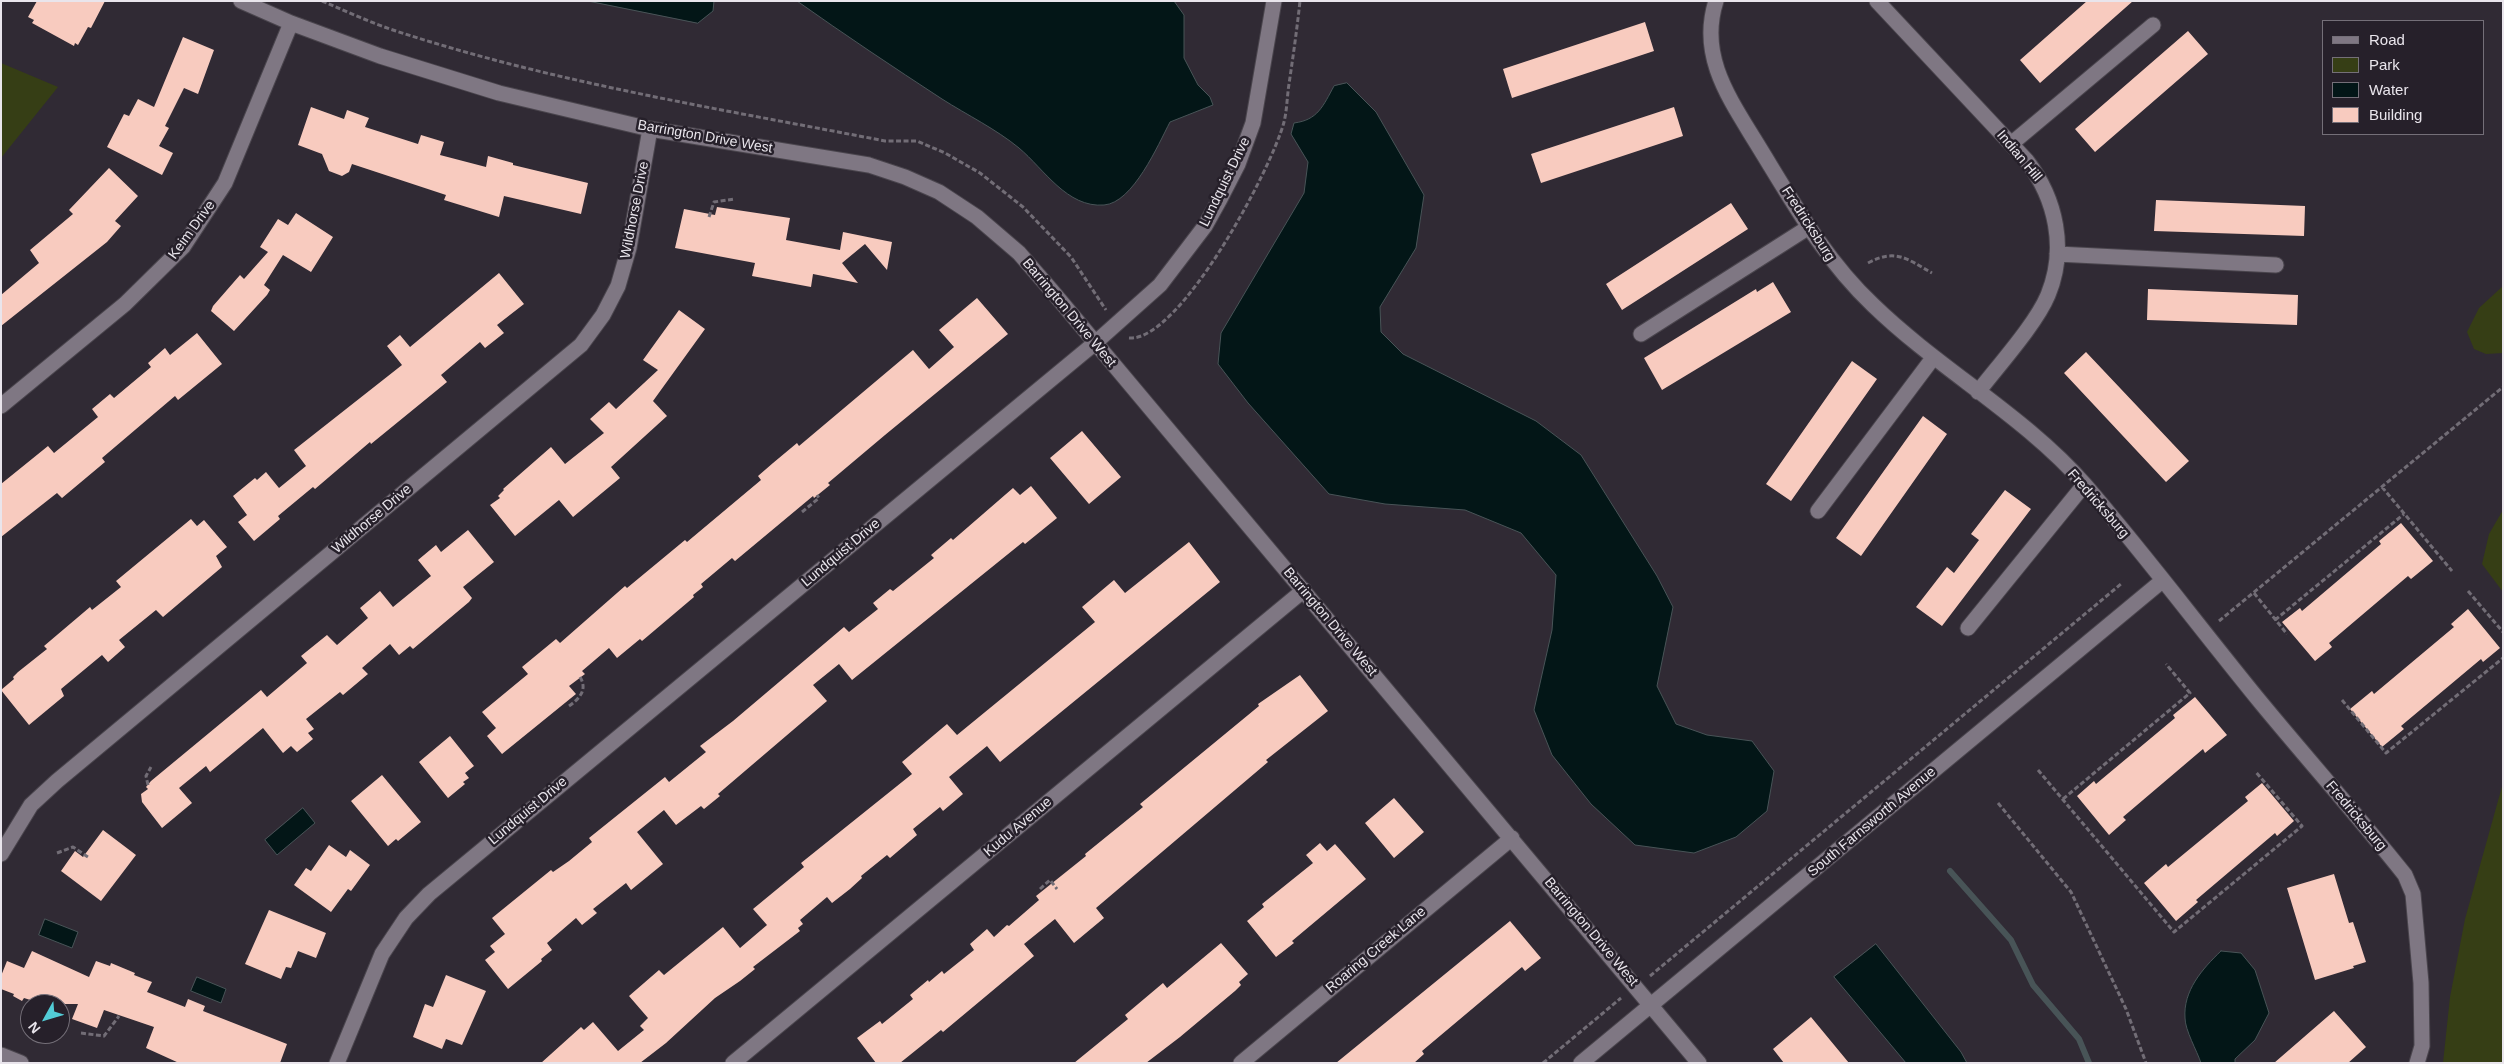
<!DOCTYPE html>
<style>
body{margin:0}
#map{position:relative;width:2504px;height:1064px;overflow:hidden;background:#302a34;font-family:Helvetica,sans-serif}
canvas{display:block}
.frame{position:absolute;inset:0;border:2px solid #e9e5ec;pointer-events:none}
.legend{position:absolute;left:2322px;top:20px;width:162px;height:115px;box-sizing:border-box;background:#26202a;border:1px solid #746f78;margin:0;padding:6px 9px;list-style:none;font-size:15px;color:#e9e5ec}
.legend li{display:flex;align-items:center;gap:10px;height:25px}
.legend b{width:25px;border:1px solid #746f78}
.north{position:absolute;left:20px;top:994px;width:50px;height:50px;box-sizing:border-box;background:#26202a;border:1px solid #746f78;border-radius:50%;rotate:231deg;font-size:14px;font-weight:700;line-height:20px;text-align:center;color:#e9e5ec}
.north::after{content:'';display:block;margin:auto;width:18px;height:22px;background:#52ccd6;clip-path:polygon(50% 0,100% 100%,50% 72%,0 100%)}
</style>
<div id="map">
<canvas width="2504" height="1064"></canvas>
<div class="frame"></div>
<ul class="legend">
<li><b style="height:6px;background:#7f7783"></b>Road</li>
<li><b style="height:14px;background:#363e15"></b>Park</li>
<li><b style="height:14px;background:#031617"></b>Water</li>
<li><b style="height:14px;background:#f8cbbf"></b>Building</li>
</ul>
<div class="north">N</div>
</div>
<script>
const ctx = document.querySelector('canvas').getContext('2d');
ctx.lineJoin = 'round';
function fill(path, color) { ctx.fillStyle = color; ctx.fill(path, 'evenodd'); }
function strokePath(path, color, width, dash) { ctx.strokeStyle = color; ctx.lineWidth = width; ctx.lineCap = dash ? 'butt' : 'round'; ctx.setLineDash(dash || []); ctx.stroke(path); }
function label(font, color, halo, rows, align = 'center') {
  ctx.font = font + ' Helvetica,sans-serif'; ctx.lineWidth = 5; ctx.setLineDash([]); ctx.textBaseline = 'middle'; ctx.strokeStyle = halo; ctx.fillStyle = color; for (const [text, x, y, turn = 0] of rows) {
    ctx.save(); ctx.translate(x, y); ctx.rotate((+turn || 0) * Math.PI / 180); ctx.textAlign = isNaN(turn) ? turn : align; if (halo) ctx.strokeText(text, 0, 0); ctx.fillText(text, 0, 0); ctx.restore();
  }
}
const green = new Path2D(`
 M1 63 58 87 1 158Z
 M2503 286V353L2486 354 2474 349 2467 332 2479 308Z
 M2503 510V592L2482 564 2489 534Z
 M2503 783V1063H2443L2450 997 2465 919Z`);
const water = new Path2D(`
 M588 1H714L713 11 698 23Z
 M797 1H1174L1184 15V58L1198 85 1210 97 1213 105 1170 122C1158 145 1133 203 1104 205 1067 208 1044 169 1019 148 996 129 967 115 942 99 893 67 845 35 797 1Z
 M1347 83 1376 112 1424 195 1416 248 1380 307 1381 332 1403 354 1536 421 1581 455 1657 576 1673 607 1657 686 1676 724 1707 735 1752 741 1774 771 1767 811 1736 837 1694 853 1635 845 1591 804 1552 755 1534 710 1552 630 1556 575 1521 533 1465 510 1385 504 1329 494 1248 403 1218 364 1221 333 1304 193 1308 162 1291 134 1294 123C1318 120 1323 106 1334 86Z
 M303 808 315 823 277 855 265 840Z
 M45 919 78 932 72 948 39 935Z
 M1876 944 1961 1052 1967 1063H1906L1834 977Z
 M2221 951 2241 953 2255 970 2269 1013 2255 1040 2235 1059V1063H2201C2197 1051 2185 1030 2185 1018 2183 991 2202 969 2221 951Z
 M197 977 226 989 221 1003 191 991Z`);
const stream = new Path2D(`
 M1950 871 2011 940 2033 985 2079 1039 2089 1063`);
const building = new Path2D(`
 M37 1H105L91 28 88 27 78 45 75 43 74 46 32 23 34 20 28 17Z
 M2087 1H2133L2040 83 2020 60Z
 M1645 22 1654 51 1512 98 1503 69Z
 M2188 31 2208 54 2095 152 2075 129Z
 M183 37 214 50 198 94 184 88 165 126 169 128 159 146 173 153 162 175 107 147 124 114 129 116 138 99 154 107Z
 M311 107 344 119 347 110 369 118 365 127 418 144 421 135 444 142 440 155 486 167 488 156 513 163V165L588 183 581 214 504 196 499 217 444 200 446 195 352 164 349 172 342 176 329 171 322 154 298 145Z
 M1674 107 1683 136 1541 183 1531 154Z
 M109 168 138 196 115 221 121 226 107 242 1 326V295L39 263 30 250 73 214 69 210Z
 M2156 200 2305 206 2304 236 2154 231Z
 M1731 203 1748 229 1622 310 1606 284Z
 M717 207 790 218 786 240 840 250 843 232 892 242 887 270 865 244 842 263 858 283 813 274 811 287 752 276 755 263 675 248 684 209 715 215Z
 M296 213 333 237 311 272 283 255 264 285 270 290 267 295 234 331 211 311 213 306 240 275 244 279 268 252 260 247 278 219 288 225Z
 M499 273 524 304 497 325 504 333 485 348 480 342 441 375 447 382 371 444 370 442 315 489 313 487 278 516 280 519 254 541 238 522 247 515 233 496 255 478 257 480 266 472 279 488 306 466 294 450 402 365 387 346 400 335 410 347Z
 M1773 282 1791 312 1662 390 1644 358 1756 289 1757 292Z
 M2148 289 2298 295 2297 325 2147 320Z
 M977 298 1008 334 885 435 828 483 830 485 814 498 813 496 735 561 732 558 701 584 703 587 693 595 694 597 642 641 640 639 617 658 609 648 582 671 585 674 569 686 576 694 502 754 487 736 496 728 482 712 528 674 522 667 556 639 560 643 625 586 627 588 685 540 687 542 761 480 758 476 773 463 797 443 799 446 913 350 929 369 954 347 939 330Z
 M679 310 705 329 653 401 667 416 611 467 620 478 573 517 559 500 515 536 490 505 500 498 498 496 504 490 503 489 551 447 565 464 604 433 590 419 609 402 616 409 658 370 643 360Z
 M197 333 222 364 178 400 175 396 102 458 105 462 62 498 57 493 1 537V484L48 446 54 453 98 417 92 409 110 394 114 398 151 367 148 363 165 348 170 355Z
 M2086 352 2189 461 2166 482 2064 373Z
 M1852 361 1877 379 1791 501 1766 484Z
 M1923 416 1947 434 1861 556 1836 538Z
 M1082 431 1121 477 1089 504 1050 458Z
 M1031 486 1057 518 1025 544 1023 542 852 680 839 664 813 685 827 701 718 794 720 796 704 809 701 806 676 825 664 810 637 832 663 864 631 890 626 883 593 909 597 913 582 925 576 918 547 943 552 950 541 959 542 961 508 989 485 960 495 952 490 946 505 934 492 918 551 870 553 872 569 861 592 842 589 838 665 777 669 782 706 752 700 746 733 721 844 627 849 632 878 609 873 603 890 589 893 591 934 558 931 555 951 538 953 540 1013 488 1020 495Z
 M2005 490 2031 509 1942 626 1916 607 1947 567 1954 573 1979 540 1971 534Z
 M191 519 197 526 204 520 227 547 216 556 222 567 163 617 156 610 119 640 125 647 108 662 102 655 61 689 64 696 29 725 1 690 14 679 13 677 18 672 47 649 44 646 90 607 92 610 121 587 116 581Z
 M2401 523 2433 561 2411 579 2408 576 2329 643 2332 647 2315 661 2282 622 2300 608 2302 611 2381 544 2379 541Z
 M468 530 494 562 463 587 472 598 469 602 413 649 410 646 399 655 390 644 362 668 368 674 343 695 340 692 306 719 314 729 308 733 313 739 297 752 291 746 283 753 263 728 210 772 206 766 179 788 192 803 162 828 142 802 141 794 148 789 146 787 151 781 261 690 267 697 307 663 301 656 327 635 337 645 368 618 360 608 380 591 393 607 431 576 418 560 436 545 441 552Z
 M1189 542 1220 582 1000 762 987 746 949 777 963 794 943 811 940 807 913 829 917 835 890 858 887 855 861 876 862 878 850 889 832 903 827 897 800 920 803 924 798 928 800 931 753 967 755 969 740 981 715 998 666 1043 640 1063H541L581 1027 584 1030 593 1022 618 1051 644 1030 640 1026 648 1018 629 996 659 970 664 975 723 927 740 948 767 925 753 909 804 867 801 863 912 774 902 762 947 724 957 735 1095 622 1082 607 1114 580 1125 593Z
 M2468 609 2500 648 2483 662 2481 659 2401 726 2404 729 2382 747 2350 709 2372 691 2374 694 2454 627 2451 624Z
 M1300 675 1328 711 1266 760 1268 762 1096 908 1104 918 1074 943 1055 919 1024 944 1034 956 943 1032 941 1030 900 1063H876L857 1038 880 1021 882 1024 913 999 910 995 928 980 929 982 942 971 944 974 974 950 970 944 987 929 994 937 1007 925 1009 926 1039 900 1036 896 1086 856 1085 854 1143 807 1140 804 1259 706 1258 704Z
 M2195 697 2227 735 2205 753 2203 749 2123 817 2126 820 2109 835 2077 796 2094 781 2096 784 2175 718 2173 715Z
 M450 736 474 766 465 773 469 778 463 782 465 784 448 798 419 762Z
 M382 775 421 822 398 841 396 839 388 846 351 801Z
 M2262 783 2294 821 2277 836 2275 833 2196 900 2198 902 2176 921 2144 883 2166 864 2168 867 2248 801 2245 797Z
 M1394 798 1424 832 1394 858 1365 823Z
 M103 830 136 855 101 901 61 871 75 851 83 857Z
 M1320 843 1327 851 1335 844 1366 879 1292 941 1294 943 1276 957 1247 921 1264 907 1262 904 1313 863 1306 855Z
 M329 845 346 857 350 850 370 865 351 891 348 889 331 912 294 885 306 868 311 871Z
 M2334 874 2349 923 2353 922 2366 962 2353 966 2354 968 2315 980 2287 888Z
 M269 910 326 933 316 958 298 951 291 968 286 967 281 979 245 964Z
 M1510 921 1541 958 1525 971 1522 967 1422 1051 1424 1054 1414 1063H1336Z
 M1221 943 1248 974 1239 982 1241 985 1235 991 1180 1037 1146 1063H1074L1128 1019 1125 1015 1163 983 1167 988Z
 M32 951 89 977 96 961 110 966 111 963 135 973 134 975 152 982 147 992 185 1007 188 999 205 1006 203 1011 287 1044 280 1063H179L146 1048 154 1027 104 1010 97 1028 72 1019 78 1004H43L24 998 22 1001 13 996 14 994 1 989V976L7 961 24 968Z
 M446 975 486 991 462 1045 446 1039 442 1049 413 1037 425 1004 433 1007Z
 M2334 1011 2366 1047 2348 1063H2274Z
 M1811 1017 1849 1063H1784L1773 1049Z`);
const path = new Path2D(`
 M322 1C346 11 371 23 396 31 555 83 721 109 885 141H917L945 153 980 173 1023 207 1071 257 1106 310
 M709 217 714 202 734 199
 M1868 263C1896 248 1907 259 1932 273
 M1129 338C1180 342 1272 168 1284 122 1287 110 1287 97 1289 84 1293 57 1297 29 1300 1
 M2382 487 2452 571
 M802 512 819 498 817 495
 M2468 591 2503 632
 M2254 593 2287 634
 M2275 620 2404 514
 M2219 621 2503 387
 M2342 700 2386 753 2503 658
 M569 706C579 699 588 690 580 677
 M2038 770 2174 932 2302 826 2255 771
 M148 785 146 776 151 767
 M2063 799 2190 693 2166 664
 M1998 803 2071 892 2126 1009 2146 1063
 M57 853 73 847 88 857
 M1040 889 1050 880 1057 889
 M1650 976 2121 584
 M81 1033 104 1036 119 1016
 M1543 1063 1621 998`);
const minor = new Path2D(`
 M241 1 291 23 380 56 499 93 650 129 869 165 905 177 939 192 977 217 1019 253 1052 291 1699 1063
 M1716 1C1699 54 1727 95 1754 139 1790 197 1823 258 1873 305 1940 370 2025 416 2086 486 2147 557 2203 632 2262 704 2309 761 2359 817 2405 875L2413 894 2421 983 2422 1046 2417 1063
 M1877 1 2027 161C2056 199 2067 249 2048 295 2036 324 1998 366 1978 392
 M2011 144 2153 25
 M2057 254 2276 265
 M1641 334 1809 227
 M1 406 125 304 183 247 225 183 291 23
 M1818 511 1933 358
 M1968 628 2084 485
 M1 854 31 805 57 781 581 345 603 315 618 286 629 248 650 129
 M1 1055 21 1063
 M337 1063 382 954 406 918 429 894 1095 343 1160 285 1205 226 1220 199 1238 164 1253 123 1274 1
 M733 1063 1304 590
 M1241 1063 1512 838
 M1581 1063 2162 581`);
const streetNames = [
 ["Barrington Drive West",705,137,10],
 ["Indian Hill",2019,156,50],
 ["Lundquist Drive",1225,182,-64],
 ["Wildhorse Drive",635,210,-79],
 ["Fredricksburg",1808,224,57],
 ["Keim Drive",192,230,-54],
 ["Barrington Drive West",1069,313,50],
 ["Fredricksburg",2098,504,49],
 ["Wildhorse Drive",372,519,-40],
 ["Lundquist Drive",841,553,-40],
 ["Barrington Drive West",1330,622,50],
 ["Lundquist Drive",528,811,-40],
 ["Fredricksburg",2356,816,50],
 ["South Farnsworth Avenue",1872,822,-40],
 ["Kudu Avenue",1018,827,-40],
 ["Barrington Drive West",1591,932,50],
 ["Roaring Creek Lane",1376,950,-40]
];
fill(green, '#363e15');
fill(water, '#031617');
strokePath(water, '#485457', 1);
strokePath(stream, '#485457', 6);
fill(building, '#f8cbbf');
strokePath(minor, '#4a454d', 17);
strokePath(path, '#726d76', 3, [5, 2.5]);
strokePath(minor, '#7f7783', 15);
label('14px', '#e9e5ec', '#26202a', streetNames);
</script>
